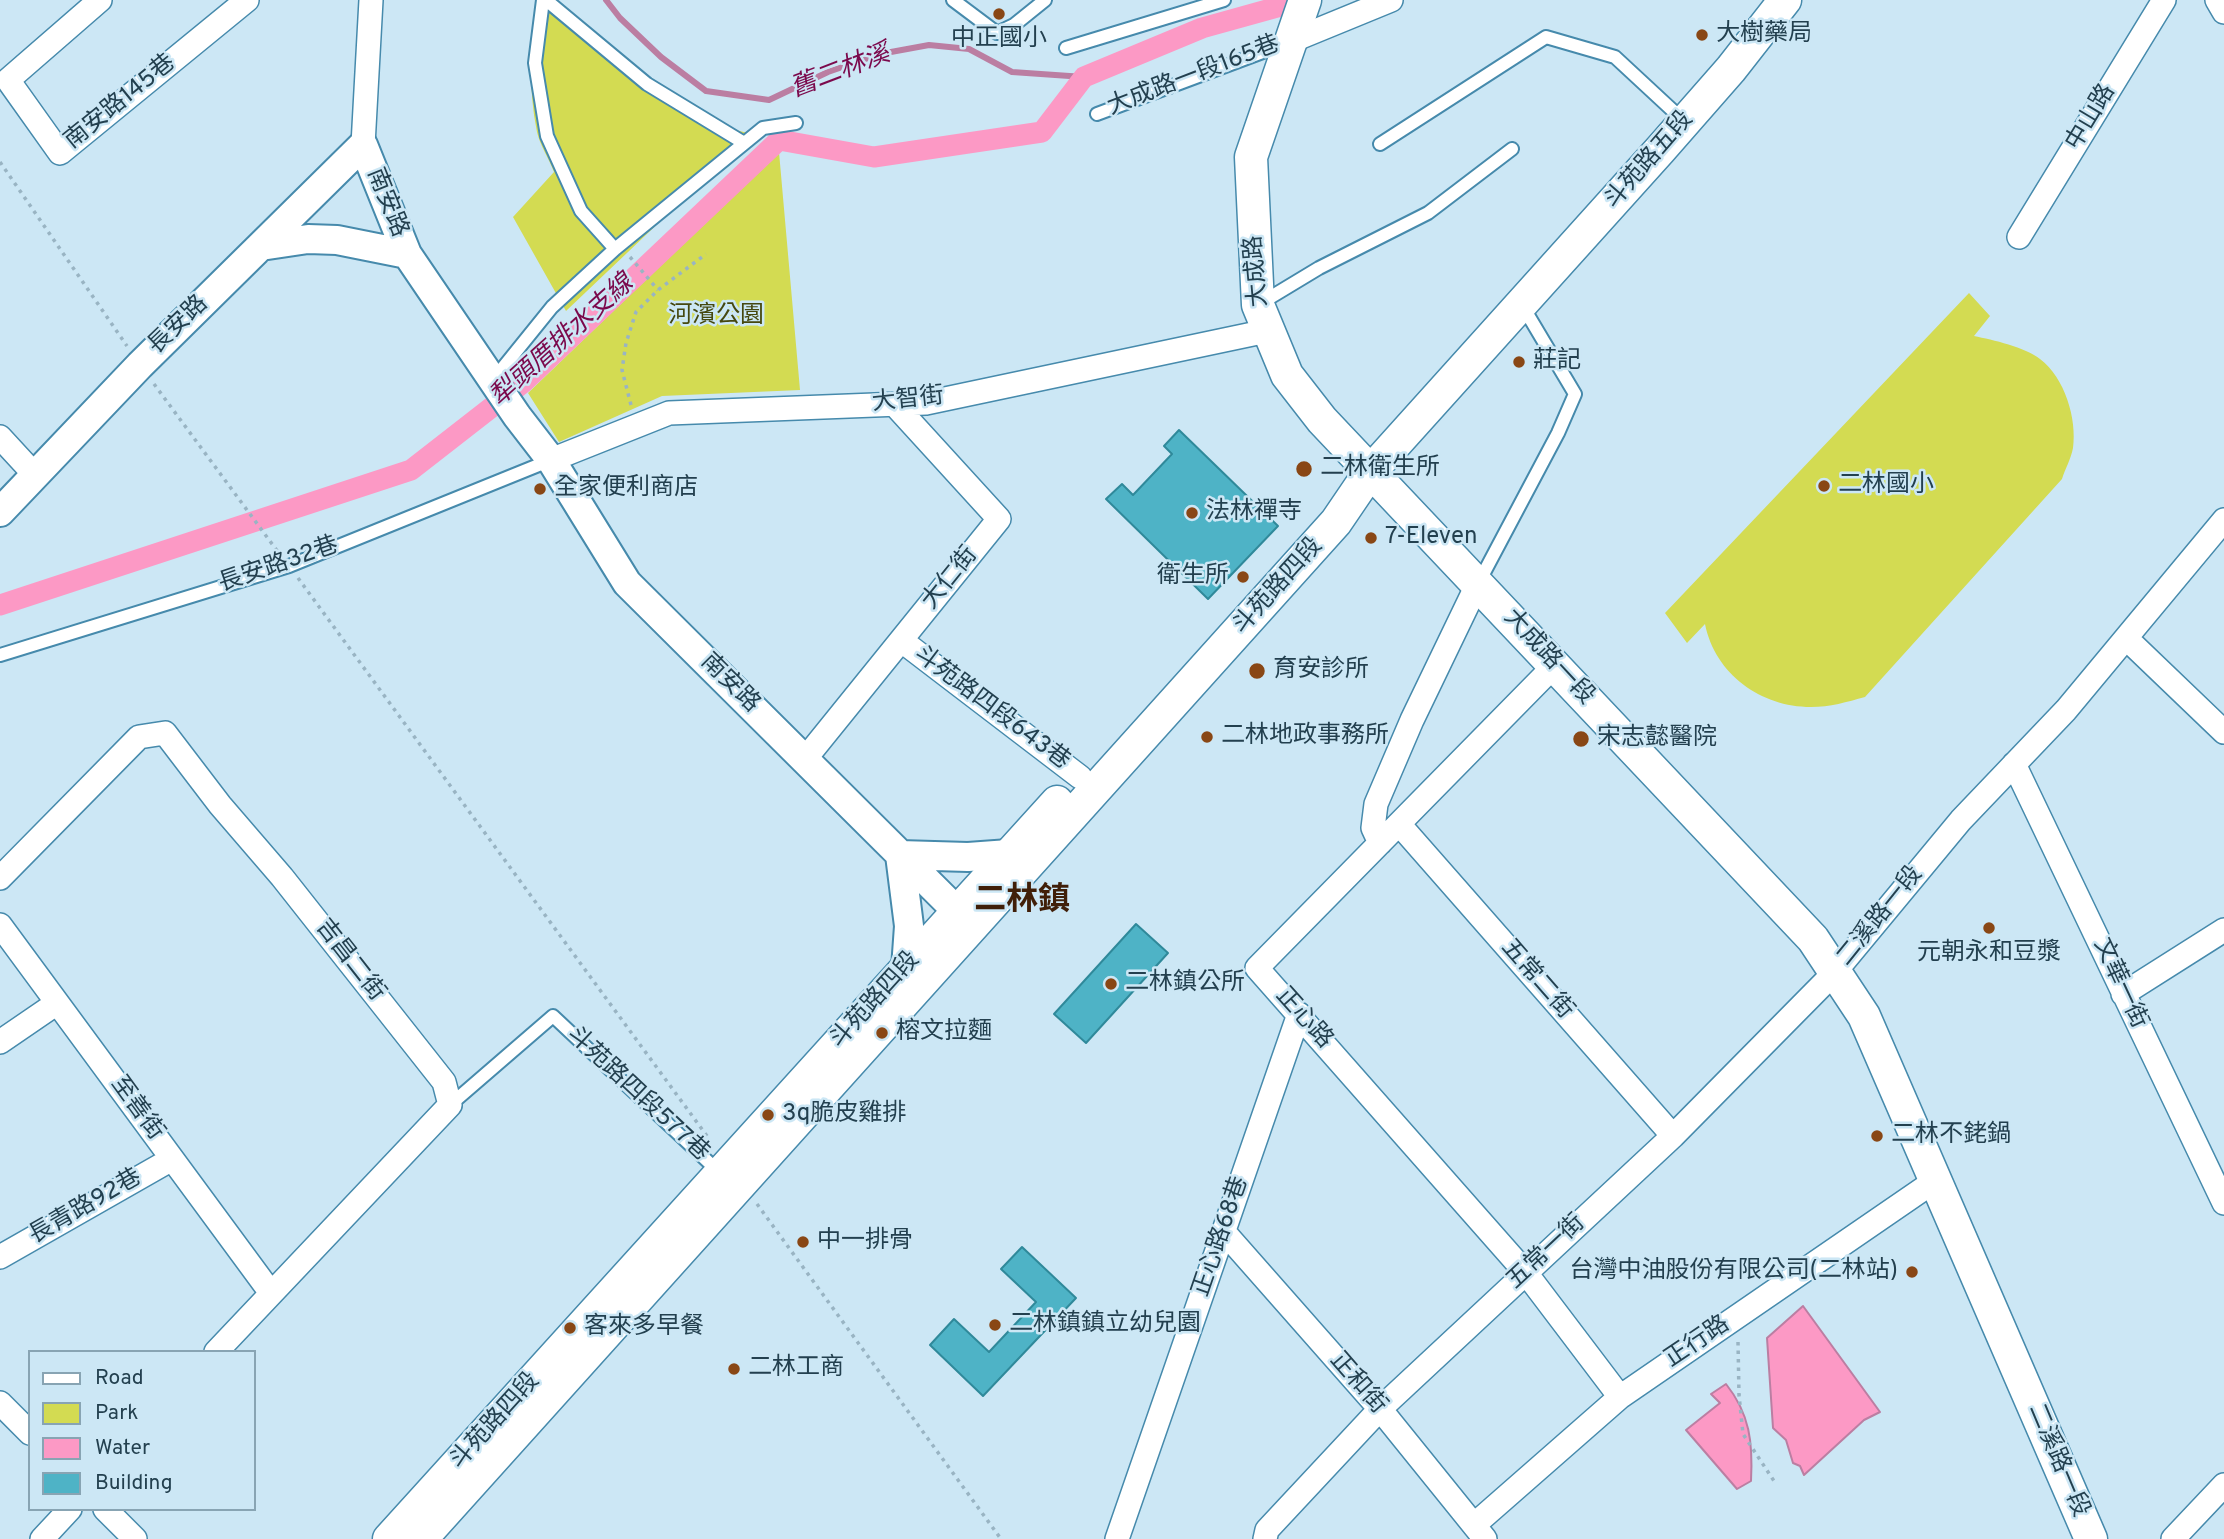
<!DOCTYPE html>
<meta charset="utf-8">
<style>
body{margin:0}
#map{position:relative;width:2224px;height:1539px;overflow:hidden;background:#cce7f5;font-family:Overpass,sans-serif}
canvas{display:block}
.legend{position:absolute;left:28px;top:1350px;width:228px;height:161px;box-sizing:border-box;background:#cce7f5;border:2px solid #88a4b3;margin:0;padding:9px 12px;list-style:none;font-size:21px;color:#23404f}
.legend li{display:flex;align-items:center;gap:14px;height:35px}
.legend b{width:35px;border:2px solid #88a4b3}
</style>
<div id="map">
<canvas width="2224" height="1539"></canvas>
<ul class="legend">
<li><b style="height:9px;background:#fff"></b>Road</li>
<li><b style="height:19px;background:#d3db52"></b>Park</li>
<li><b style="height:19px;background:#fc99c5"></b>Water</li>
<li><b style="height:19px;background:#4eb3c6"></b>Building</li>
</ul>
</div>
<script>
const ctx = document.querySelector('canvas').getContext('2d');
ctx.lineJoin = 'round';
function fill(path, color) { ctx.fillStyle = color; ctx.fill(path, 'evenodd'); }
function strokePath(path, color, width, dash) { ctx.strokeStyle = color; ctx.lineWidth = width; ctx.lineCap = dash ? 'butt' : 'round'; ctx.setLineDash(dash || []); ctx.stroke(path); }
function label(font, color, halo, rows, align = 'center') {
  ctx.font = font + ' Overpass,"Noto Sans TC",sans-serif'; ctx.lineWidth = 5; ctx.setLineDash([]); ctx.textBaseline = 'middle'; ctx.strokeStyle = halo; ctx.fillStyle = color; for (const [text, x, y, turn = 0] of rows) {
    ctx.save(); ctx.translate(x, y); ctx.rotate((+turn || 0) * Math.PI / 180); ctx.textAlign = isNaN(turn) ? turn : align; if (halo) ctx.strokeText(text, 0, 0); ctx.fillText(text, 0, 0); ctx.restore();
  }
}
const green = new Path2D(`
 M538 0H549L707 123 752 134 566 311 513 217 554 172C549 159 540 145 537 132 528 88 530 44 538 0Z
 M779 152 800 390 662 396 559 442 528 393Z
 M1969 293 1990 316 1974 336C1993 340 2025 347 2040 359 2065 378 2077 419 2073 448 2071 459 2065 469 2062 479L1865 697C1847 702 1830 707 1811 707 1761 707 1715 674 1705 624L1687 643 1665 613Z`);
const water = new Path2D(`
 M1803 1306 1880 1412 1864 1420 1804 1475 1800 1466 1793 1463 1786 1440 1773 1428 1767 1338Z
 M1726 1384C1750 1414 1753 1443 1751 1481L1737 1489 1686 1430 1720 1403 1711 1394Z`);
const stream = new Path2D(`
 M606 0 620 18 661 57 706 91 769 100 828 72 880 54 929 45 969 49 1012 72 1084 77`);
const canal = new Path2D(`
 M0 605 411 470 524 382 779 140 874 157 1042 132 1084 77 1202 28 1303 0`);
const building = new Path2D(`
 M1179 430 1278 526 1208 599 1106 499 1122 484 1133 495 1172 454 1164 446Z
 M1136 924 1168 953 1086 1043 1054 1014Z
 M1022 1247 1076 1298 983 1396 930 1345 954 1319 989 1352 1036 1302 1001 1269Z`);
const path = new Path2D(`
 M0 162 127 346
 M630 257 658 290
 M154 384 278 552
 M631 405 622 370 626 343 636 312 658 290 706 254
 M298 578 707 1136
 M757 1204 1001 1539
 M1738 1342 1739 1395 1743 1434 1774 1481`);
const service = new Path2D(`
 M546 0 647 84 744 143
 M953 0 997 33 1014 25 1045 0
 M1066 48 1224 0
 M1097 114 1287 43
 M1380 144 1546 37 1615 57 1684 121
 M615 249 763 128 796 123
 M1261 303 1319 268 1428 213 1512 149
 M493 380 552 307 615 249 581 211 547 136 535 63 543 0
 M1479 582 1558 433 1575 394 1522 305
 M0 655 289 566 551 460
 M450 1105 553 1016 719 1172`);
const minor = new Path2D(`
 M100 0 8 80 60 153 247 0
 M2217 0 2224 12
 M1291 41 1391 0
 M363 145 371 0
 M2019 237 2164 0
 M0 437 35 475
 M551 460 669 413 926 403 1267 331
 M2127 639 2224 732
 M902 641 1080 777
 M1555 665 1257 968 1526 1273 1620 1397
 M805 759 999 519 894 404
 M2014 764 2224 1203
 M1399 824 1673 1136
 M1380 843 1373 828 1376 804 1412 720 1478 583
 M0 878 139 737 165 733 220 805 282 877 444 1082 450 1105 216 1352
 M0 925 271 1293
 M2123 994 2224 930
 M0 1042 57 1003
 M1224 1232 1380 1409 1485 1539
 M0 1257 172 1159
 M0 1403 30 1433
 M105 1509 135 1539
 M1474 1525 1620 1397 1936 1180
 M42 1539 70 1509
 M1117 1539 1299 1014
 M1265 1539 1267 1530 1380 1409 1673 1136 1835 972 1961 820 2066 710 2224 520
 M2173 1539 2224 1485`);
const tertiary = new Path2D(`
 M261 246 308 239 337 240 407 254
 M0 512 140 365 363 145 407 254 517 416 551 460 627 583 973 927
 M906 968 909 926 900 855 968 857 1009 854`);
const secondary = new Path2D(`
 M1305 0 1251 157 1258 305 1287 375 1322 420 1813 939 1864 1016 2091 1539
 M389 1539 1057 802
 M421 1539 1336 522 1370 472 1660 150 1731 69 1785 0`);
const markers = [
 [999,14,7,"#894715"],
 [1702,35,7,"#894715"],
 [1519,362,7,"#894715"],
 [1304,469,9,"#894715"],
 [1824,486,7,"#894715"],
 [540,489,7,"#894715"],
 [1192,513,7,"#894715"],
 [1371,538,7,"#894715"],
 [1243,577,7,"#894715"],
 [1257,671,9,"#894715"],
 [1207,737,7,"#894715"],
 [1581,739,9,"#894715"],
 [1989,928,7,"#894715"],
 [1111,984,7,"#894715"],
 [882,1033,7,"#894715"],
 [768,1115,7,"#894715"],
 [1877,1136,7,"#894715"],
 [803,1242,7,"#894715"],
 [1912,1272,7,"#894715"],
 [995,1325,7,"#894715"],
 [570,1328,7,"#894715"],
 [734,1369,7,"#894715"]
];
const poiNames = [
 ["大樹藥局",1716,35],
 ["中正國小",999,40,"center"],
 ["莊記",1533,362],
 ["二林衛生所",1320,469],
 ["二林國小",1838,486],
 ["全家便利商店",554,489],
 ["法林禪寺",1206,513],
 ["7-Eleven",1385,538],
 ["衛生所",1229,577,"right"],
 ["育安診所",1273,671],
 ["二林地政事務所",1221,737],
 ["宋志懿醫院",1597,739],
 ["元朝永和豆漿",1989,954,"center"],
 ["二林鎮公所",1125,984],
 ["榕文拉麵",896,1033],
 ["3q脆皮雞排",782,1115],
 ["二林不銠鍋",1891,1136],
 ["中一排骨",817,1242],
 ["台灣中油股份有限公司(二林站)",1898,1272,"right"],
 ["二林鎮鎮立幼兒園",1009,1325],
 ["客來多早餐",584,1328],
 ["二林工商",748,1369]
];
const streetNames = [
 ["大成路一段165巷",1194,77,-21],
 ["南安路145巷",121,103,-39],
 ["中山路",2092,118,-59],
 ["斗苑路五段",1650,161,-49],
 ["南安路",386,203,68],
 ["大成路",1258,271,-95],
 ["長安路",179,326,-44],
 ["大智街",908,401,-6],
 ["長安路32巷",279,566,-19],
 ["大仁街",951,579,-51],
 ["斗苑路四段",1279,587,-48],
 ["大成路一段",1548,658,47],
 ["南安路",729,684,45],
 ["斗苑路四段643巷",991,709,37],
 ["二溪路一段",1881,917,-51],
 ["吉昌二街",349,961,52],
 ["五常二街",1536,980,49],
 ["文華一街",2119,984,65],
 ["斗苑路四段",876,1001,-48],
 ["正心路",1303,1019,48],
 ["斗苑路四段577巷",637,1095,43],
 ["至善街",136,1109,54],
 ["長青路92巷",86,1208,-30],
 ["正心路68巷",1222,1237,-71],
 ["五常一街",1547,1253,-43],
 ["正行路",1698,1343,-34],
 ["正和街",1357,1384,49],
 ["斗苑路四段",496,1422,-48],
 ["二溪路一段",2057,1461,67]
];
const parkNames = [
 ["河濱公園",716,317]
];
const waterNames = [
 ["舊二林溪",841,73,-21],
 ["犁頭厝排水支線",563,342,-42]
];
const districtNames = [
 ["二林鎮",1022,903]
];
fill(green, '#d3db52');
fill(water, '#fc99c5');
strokePath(water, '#bb7ea2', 2);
strokePath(stream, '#bb7ea2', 6);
strokePath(canal, '#fc99c5', 21);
fill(building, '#4eb3c6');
strokePath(building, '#2f899a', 2);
strokePath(service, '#468aac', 16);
strokePath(minor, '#468aac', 26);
strokePath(tertiary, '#468aac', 32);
strokePath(secondary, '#468aac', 35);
strokePath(path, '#99b4c3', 3.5, [3.5, 5]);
strokePath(service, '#fff', 12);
strokePath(minor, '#fff', 23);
strokePath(tertiary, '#fff', 28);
strokePath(secondary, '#fff', 32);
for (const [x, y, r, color] of markers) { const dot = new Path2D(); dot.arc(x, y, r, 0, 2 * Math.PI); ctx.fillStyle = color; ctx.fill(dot); strokePath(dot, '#cce7f5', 2.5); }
label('24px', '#23404f', '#cce7f5', poiNames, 'left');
label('24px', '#23404f', '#cce7f5', streetNames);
label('24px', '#45480f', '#cce7f5', parkNames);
label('italic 26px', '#7b094c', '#cce7f5', waterNames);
label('bold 32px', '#401f09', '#cce7f5', districtNames);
</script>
